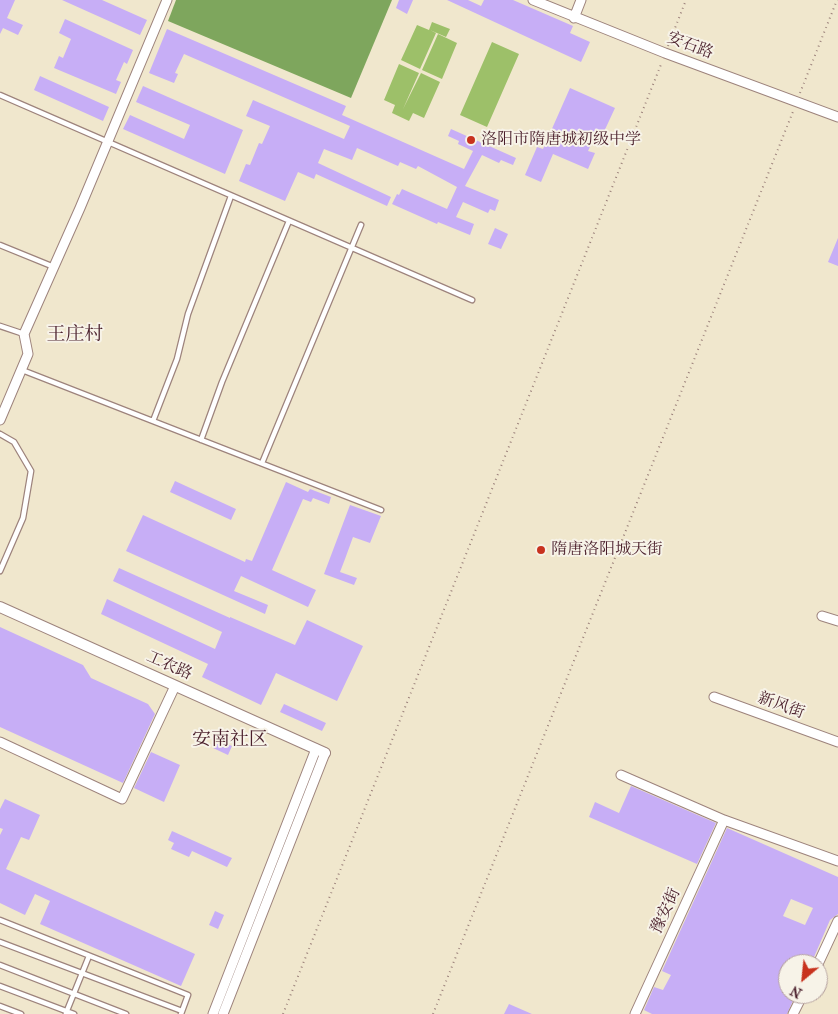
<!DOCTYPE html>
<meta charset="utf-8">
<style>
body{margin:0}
#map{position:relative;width:838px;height:1014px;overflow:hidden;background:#f0e7cd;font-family:"IM FELL French Canon",serif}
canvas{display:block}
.north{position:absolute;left:778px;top:954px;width:50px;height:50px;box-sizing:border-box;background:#f7f3e8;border:1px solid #b29e9c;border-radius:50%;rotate:208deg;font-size:14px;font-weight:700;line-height:20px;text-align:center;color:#4a1f2b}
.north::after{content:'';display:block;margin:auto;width:18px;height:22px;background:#c8321e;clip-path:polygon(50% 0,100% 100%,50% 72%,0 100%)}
</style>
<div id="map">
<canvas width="838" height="1014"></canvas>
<div class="north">N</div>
</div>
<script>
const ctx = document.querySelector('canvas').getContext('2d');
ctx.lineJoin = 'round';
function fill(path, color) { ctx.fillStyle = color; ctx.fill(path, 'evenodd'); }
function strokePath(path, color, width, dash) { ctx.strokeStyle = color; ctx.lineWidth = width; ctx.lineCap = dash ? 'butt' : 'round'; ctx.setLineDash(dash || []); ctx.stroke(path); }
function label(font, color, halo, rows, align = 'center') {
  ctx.font = font + ' "IM FELL French Canon","Noto Serif SC",serif'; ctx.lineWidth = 4; ctx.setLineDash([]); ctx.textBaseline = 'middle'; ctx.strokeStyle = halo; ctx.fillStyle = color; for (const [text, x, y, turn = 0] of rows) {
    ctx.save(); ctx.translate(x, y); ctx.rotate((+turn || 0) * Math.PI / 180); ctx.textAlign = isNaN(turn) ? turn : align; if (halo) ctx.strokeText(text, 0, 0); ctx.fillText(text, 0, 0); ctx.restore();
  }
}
const green = new Path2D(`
 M432 22 450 29 446 37 430 30 436 33 420 69 401 60 417 25 429 30Z
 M438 34 457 43 442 79 422 70Z
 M492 42 519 54 487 127 460 115Z
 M399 64 419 73 403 109 421 73 440 82 424 118 413 113 409 121 392 113 395 105 384 100Z`);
const forest = new Path2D(`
 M176 0H392L351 98 168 21Z`);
const building = new Path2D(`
 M0 0H15L7 18 23 25 18 35 3 28 0 34Z
 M62 0H102L147 20 140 35Z
 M399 0H413L407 14 396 8Z
 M447 0H468L481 6 484 0H513L573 26 570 33 590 42 581 62Z
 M65 19 133 50 127 64 124 62 116 80 121 82 116 94 54 68 59 56 63 58 71 39 59 33Z
 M167 29 346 106 342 115 464 169 473 151 458 144 459 141 448 136 451 129 516 158 513 165 501 160 499 163 482 155 465 186 499 200 495 211 490 209 488 213 463 202 456 217 474 224 470 235 438 222 437 224 392 204 397 194 399 195 402 189 447 209 457 187 418 166 416 169 400 162 398 166 357 148 352 160 324 149 318 163 391 197 387 206 316 174 314 179 298 172 285 201 239 181 246 164 250 165 259 143 262 144 270 126 246 116 253 100 344 139 350 126 184 54 175 73 178 74 174 83 149 73Z
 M40 76 109 107 103 121 34 90Z
 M143 86 243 130 225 174 123 129 130 115 184 139 190 125 136 102Z
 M570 88 615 108 602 136 596 134 588 151 595 153 588 169 553 154 541 182 525 175 537 147 543 149Z
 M495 228 508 234 501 249 488 244Z
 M838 238V266L828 262Z
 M175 481 236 509 231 520 170 492Z
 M286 482 308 492 310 489 331 497 329 504 313 498 311 502 303 499 272 570 316 590 308 607 241 576 234 591 268 605 265 614 126 551 143 515 245 562 246 559 252 561Z
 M350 505 381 516 370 543 353 537 345 559 340 572 357 578 354 585 324 574Z
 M119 568 230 618V617L295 645 307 620 363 646 337 701 276 673 261 705 202 677 208 664 101 614 107 599 215 649 222 632 113 581Z
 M0 627 83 665 91 678 148 704 155 714 123 783 0 727Z
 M284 704 326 723 322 731 280 712Z
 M217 739 232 746 228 755 213 748Z
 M151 752 180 765 164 802 134 788Z
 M631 786 716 823 697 864 589 817 595 802 619 813Z
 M5 799 40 815 29 840 21 837 6 869 195 954 181 986 40 924 50 901 35 894 25 915 0 903V835L3 829 0 828V809Z
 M727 828 838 877V914L830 920 811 964H788V994H796L787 1014H652L644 1010 654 987 663 990 671 975 662 971ZM791 899 813 908 805 925 783 916Z
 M172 831 232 858 227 867 192 851 189 857 171 849 174 843 168 840Z
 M215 911 224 915 218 929 209 925Z
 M509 1004 532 1014H504Z`);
const path = new Path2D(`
 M668 46 686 0
 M800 93 837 0
 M283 1014 662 62
 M433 1014 794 109`);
const service = new Path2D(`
 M0 95 472 300
 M0 245 54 267
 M0 326 24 334
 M22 370 381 510
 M153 421 177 359 188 314 231 196
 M0 434 14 442 31 471 23 518 0 571
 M201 440 222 382 289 221
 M262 463 361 225
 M0 920 188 995 181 1014
 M0 942 182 1011
 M0 965 126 1014
 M0 986 74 1014
 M0 1006 21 1014
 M66 1013 89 956`);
const minor = new Path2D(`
 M533 0 665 53 838 117
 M574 18 581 0
 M0 420 28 354 24 334 80 208 167 0
 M822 616 838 621
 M714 697 838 742
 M0 742 122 799 175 686
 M621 775 724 820 838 861
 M818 964 838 921
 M213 1014 316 749
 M223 1014 325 753
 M635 1014 724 820
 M793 1014 803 994`);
const tertiary = new Path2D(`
 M0 607 325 753`);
const markers = [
 [471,140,5,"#c8321e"],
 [541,550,5,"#c8321e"]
];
const streetNames = [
 ["安石路",690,46,21],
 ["工农路",169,666,24],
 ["新风街",781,706,20],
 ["豫安街",666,911,-65]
];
const poiNames = [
 ["洛阳市隋唐城初级中学",481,140],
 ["隋唐洛阳城天街",551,550]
];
const quarterNames = [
 ["王庄村",75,335],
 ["安南社区",230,740]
];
fill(green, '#9dc069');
fill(forest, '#7ea65d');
fill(building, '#c7aef6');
strokePath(service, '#9d837c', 7);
strokePath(minor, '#9d837c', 11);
strokePath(tertiary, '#9d837c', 12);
strokePath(path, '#9d837c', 2, [1, 4]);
strokePath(service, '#fff', 4.5);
strokePath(minor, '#fff', 9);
strokePath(tertiary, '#fff', 10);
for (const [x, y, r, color] of markers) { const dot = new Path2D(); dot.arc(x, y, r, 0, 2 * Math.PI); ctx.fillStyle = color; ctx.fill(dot); strokePath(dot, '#f7f3e8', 2); }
label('16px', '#4a1f2b', '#f7f3e8', streetNames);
label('16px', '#4a1f2b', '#f7f3e8', poiNames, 'left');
label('19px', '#4a1f2b', '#f7f3e8', quarterNames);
</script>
